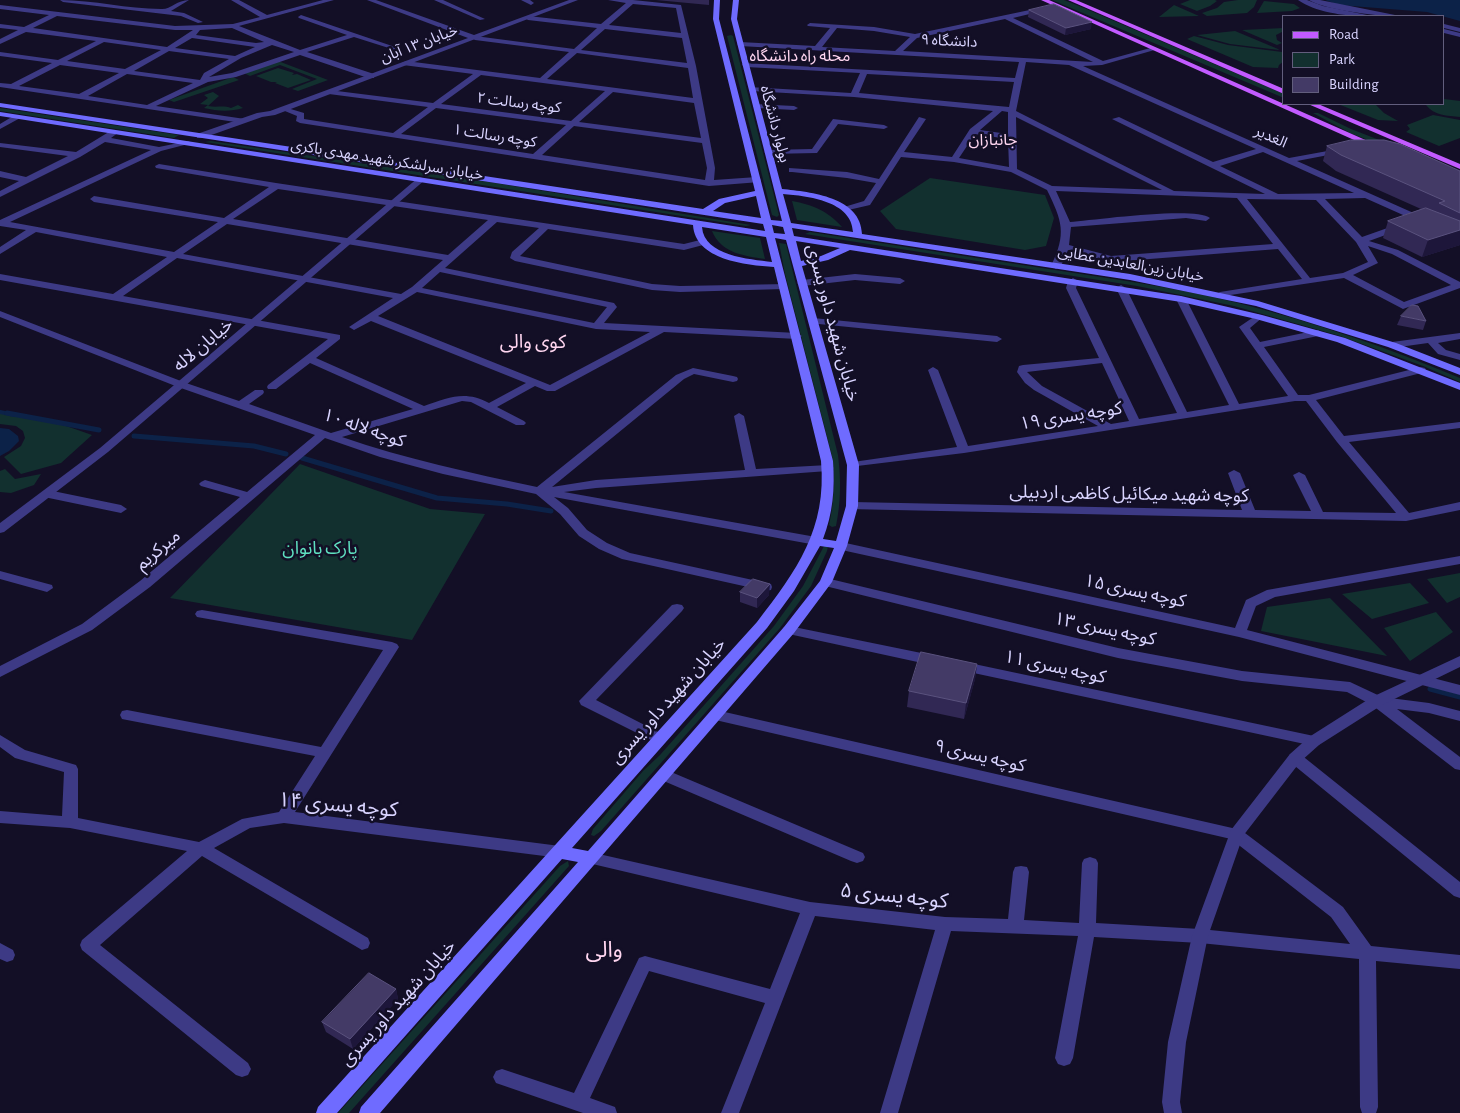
<!DOCTYPE html>
<meta charset="utf-8">
<style>
body{margin:0}
#map{position:relative;width:1460px;height:1113px;overflow:hidden;background:#130f26;font-family:"Alegreya Sans",sans-serif}
canvas{display:block}
.legend{position:absolute;left:1282px;top:15px;width:162px;height:90px;box-sizing:border-box;background:#130f26;border:1px solid #625e7d;margin:0;padding:6px 9px;list-style:none;font-size:15px;color:#d9d4ff}
.legend li{display:flex;align-items:center;gap:10px;height:25px}
.legend b{width:25px;border:1px solid #625e7d}
</style>
<div id="map">
<canvas width="1460" height="1113"></canvas>
<ul class="legend">
<li><b style="height:6px;background:#c25bff"></b>Road</li>
<li><b style="height:14px;background:#12302f"></b>Park</li>
<li><b style="height:14px;background:#433a66"></b>Building</li>
</ul>
</div>
<script>
const ctx = document.querySelector('canvas').getContext('2d');
ctx.lineJoin = 'round';
function fill(path, color) { ctx.fillStyle = color; ctx.fill(path, 'evenodd'); }
function strokePath(path, color, width, dash) { ctx.strokeStyle = color; ctx.lineWidth = width; ctx.lineCap = dash ? 'butt' : 'round'; ctx.setLineDash(dash || []); ctx.stroke(path); }
function label(font, color, halo, rows, align = 'center') {
  ctx.font = font + ' "Alegreya Sans","Noto Sans Arabic",sans-serif'; ctx.lineWidth = 5; ctx.setLineDash([]); ctx.textBaseline = 'middle'; ctx.strokeStyle = halo; ctx.fillStyle = color; for (const [text, x, y, turn = 0] of rows) {
    ctx.save(); ctx.translate(x, y); ctx.rotate((+turn || 0) * Math.PI / 180); ctx.textAlign = isNaN(turn) ? turn : align; if (halo) ctx.strokeText(text, 0, 0); ctx.fillText(text, 0, 0); ctx.restore();
  }
}
const green = new Path2D(`
 M1052 0H1064L1084 8 1284 94V98Z
 M1190 0H1215L1217 1 1210 6 1197 11 1180 4Z
 M1238 0H1257L1254 7 1247 13 1207 16 1202 13 1217 8 1224 2Z
 M1264 1 1294 4 1300 8 1292 11 1257 13Z
 M1174 5 1199 16 1159 17Z
 M1284 28V31L1276 35 1277 40 1282 43 1277 45 1242 30Z
 M1235 31 1278 49 1279 50 1230 44 1197 35Z
 M731 35 733 36 779 215 777 217 772 215 728 40 727 36Z
 M1194 36 1228 45 1282 52 1284 53V61L1279 65 1278 68 1253 67 1187 39Z
 M278 61 328 80 298 91 292 89 317 79 280 65 250 76 244 73Z
 M278 68 294 73 292 75 297 74 311 80 288 88 275 83 277 82H271L256 76Z
 M233 77 239 80 174 102 169 100Z
 M213 92 219 96 208 106C217 108 223 105 231 108L238 105 243 108C230 112 217 111 204 108L208 105 200 104 208 98 204 95Z
 M1444 99 1460 101V117C1448 116 1433 115 1426 105V104H1444Z
 M1338 104H1375L1384 113 1398 121 1378 120Z
 M0 108 179 135 174 138 0 111Z
 M1313 113H1318L1351 129 1436 162 1427 163 1350 133Z
 M1433 115 1460 120V138L1439 146 1406 132 1410 129 1407 125Z
 M211 141 495 183 751 225 746 226 205 142Z
 M930 178 1045 195 1054 218 1046 246 1025 250 896 229 880 211Z
 M792 201C813 205 828 211 842 227L797 220Z
 M712 231 760 238 765 259C744 256 721 253 712 231Z
 M810 232C887 244 964 256 1042 268 1107 278 1174 287 1238 303 1314 322 1388 348 1460 378V382L1423 366 1340 336 1234 306 1137 286 805 234Z
 M779 243 786 244 838 455C841 479 841 502 836 526L832 527 829 525C834 502 835 480 832 456L785 274Z
 M0 411 52 421 92 435 61 463 21 474 4 457 21 446 25 438 23 431 16 426 0 424Z
 M300 464 430 509 485 514 412 640 170 598Z
 M5 469 15 479 41 474 34 485 11 493 0 492V471Z
 M824 546H828L827 551 811 586 780 628 601 831 594 836 591 835 593 829 643 771 660 755 774 626 803 586Z
 M1460 573V597L1447 603 1427 579Z
 M1410 583 1429 603 1372 619 1342 594Z
 M1330 598 1387 656 1261 631 1267 607Z
 M1436 612 1453 632 1410 661 1384 628Z
 M568 861 569 866 349 1113H338L560 866Z`);
const water = new Path2D(`
 M1325 0H1460V21L1427 12 1339 5Z
 M0 428 9 429 18 436 19 441 9 451 0 456Z`);
const streamFar1 = new Path2D(`
 M0 412 14 415`);
const stream = new Path2D(`
 M7 413 99 430
 M134 436 254 446 286 454
 M302 458 437 498 507 504 551 511
 M1430 689 1460 697`);
const pedestrian = new Path2D(`
 M1309 0H1320L1400 16C1381 17 1325 10 1309 0Z
 M1444 24 1460 28V32L1444 28Z`);
const minor = new Path2D(`
 M60 0C94 0 127 9 161 9 170 10 177 0 189 0L171 11 184 13 203 22 198 23 181 16 63 2Z
 M231 0H239L267 15 323 0H334L239 26 300 50 347 35 299 18 298 17 301 15 401 49 395 50 354 37 307 52 374 74V78H368L300 55 236 77 208 82 156 106 245 119V123H242L0 87V83L11 84 52 63 0 56V52L58 60 96 41 26 32 0 44V39L18 30 0 28V24L24 27 49 15 0 9V5L175 26 233 24 260 17ZM57 16 175 30H193L167 47 33 28ZM232 28 264 42 256 43 196 35 200 30ZM192 38 255 47 235 56 175 48ZM104 42 161 50 125 69 67 61ZM272 45 294 52 232 73 209 77 241 58ZM169 51 229 59 204 73 200 80 134 71ZM60 65 119 73 79 94 19 86ZM127 74 193 83 147 105 88 96Z
 M434 0H443L485 19 480 20Z
 M521 0H530L534 3 531 5Z
 M608 0H633L681 5 696 66 715 168 714 180 757 177 761 180 760 182 709 186 300 123 296 121 297 116 280 109 284 107 304 113V119L393 133 428 107 329 94 325 92 329 90 433 103 473 74 403 65 402 63 406 61 540 78 569 52 475 40 472 38 475 36 574 49 597 28 528 20 525 18 528 16 601 24 626 3ZM633 4 676 8 681 33 609 25ZM605 29 682 38 687 63 581 50ZM577 53 688 68 693 98 547 79ZM481 75 605 91 571 121 441 104ZM613 92 694 103 701 138 579 122ZM436 108 566 125 533 154 401 134ZM574 126 702 143 707 168 705 180 542 155Z
 M1298 0H1307L1323 6 1372 16C1350 17 1316 13 1298 0Z
 M1044 7 1047 9 1046 10 1013 18 1103 61 1154 47 1158 49 1102 65 1083 66 1289 158 1344 148V152L1297 161 1427 219V223H1421L1365 198 1325 199 1362 237 1396 225H1402V229L1369 241 1398 250 1460 282V288L1403 309 1344 278 1217 297 1215 295 1220 292 1302 279 1278 249 1111 262 1068 250 1061 266 1056 269 1051 266C1067 233 1062 221 1047 190L1011 172 954 162 901 157 870 205 844 211V207L864 201 876 183 847 178 792 172H789V168L847 172 879 179 919 117 926 119 904 152 952 157 970 129 993 111 854 97 752 91H749V87L851 93 860 73 746 67 742 65 743 63 1015 78 1019 62 740 46 737 44 740 42 815 46 830 28 808 26 807 25 810 23 874 27 915 34ZM1005 19 1093 62 903 51 917 38ZM837 28 874 31 910 37 895 51 822 47ZM1026 62 1069 65 1256 149 1213 162 1119 117 1112 119 1265 194 1174 191 1016 111ZM867 74 1014 82 1009 107 859 93ZM1002 111 1008 112V134L980 130ZM1016 117 1162 190 1052 186 1017 169ZM975 134 1008 139 1009 167 959 158ZM1263 152 1354 193 1278 194 1220 166ZM1056 191 1237 198 1273 244 1111 256 1069 245 1071 227 1186 218 1206 221 1210 218C1195 206 1094 220 1070 222ZM1247 199 1316 200 1356 242 1368 262 1343 273 1310 278ZM1368 246 1392 254 1451 285 1404 302 1353 275 1378 263Z
 M1444 29 1460 33V37L1444 33Z
 M754 104 794 106 798 108 794 110 757 108 753 106Z
 M15 115 22 117 0 129V124Z
 M833 119 884 125 888 127 884 129 838 124 817 153 768 154 764 152 768 150 812 149Z
 M112 130 119 132 111 138 159 147 188 141 192 143 161 151 10 222 174 252 218 222 94 202 90 199 94 196 224 218 269 187 156 168 155 166 159 164 276 183 684 244 704 239 707 240V244L684 250 548 229 520 256 652 284 680 286 787 284V288L784 289 680 292 652 290 515 261 510 258 512 252 539 228 497 222 445 268 614 303 617 307 604 323 797 333 802 336 797 339 664 332 555 391H547L535 386 497 407 524 421 526 423 524 425H516L471 402 462 401 342 437C406 459 471 473 537 487L676 375 693 368 733 376 737 377 738 379 737 381 733 382 694 374 684 379 552 487 596 480 745 470 734 416 739 413 744 416 756 469 828 465 834 468 828 471 596 488 564 492 816 537 822 541 816 545 554 497 568 508 587 530 607 543 630 553 771 584 772 587 771 590 766 591 622 559 599 549 579 536 560 514 536 494 443 474 380 457 325 438 150 587 92 630 0 677V666L82 624 140 581 240 497 201 486 199 484 201 482 205 480 247 492 315 435 178 387 0 317V311L186 383 239 401 255 390H263L264 392 263 394 249 404 331 433 413 409 310 363 276 389H268L267 387 268 385 328 339 0 280V274L113 294 167 257 36 232 0 254V247L26 230 0 226V220L151 150 105 142 80 157 0 197V191L19 181 0 177V171L26 177 68 156 0 147V143L76 152ZM278 189 488 220 448 255 233 219ZM227 224 443 260 412 287 401 294 183 254ZM177 258 393 298 349 327 354 330 371 321 526 383 489 403C464 390 449 398 424 406L316 358 340 339V335L123 296ZM440 272 607 307 594 323 422 288ZM417 292 596 329 650 332 550 385 378 316Z
 M855 274 900 278 905 281 900 284 855 280 802 286 797 283 802 280Z
 M1073 278 1078 281 1076 288 1139 419 1177 413 1116 288 1121 285 1126 288 1187 412 1229 405 1176 299 1181 296 1186 299 1239 404 1288 396 1239 327 1258 314 1263 317 1250 328 1260 342 1318 330 1323 333 1318 336 1264 347 1298 395H1309L1421 367 1425 368 1426 370 1425 372 1316 400 1344 436 1460 422V428L1349 442 1409 513 1460 502V510L1406 521 848 509 846 506 848 503 852 502 1242 510 1228 473 1234 470 1240 473 1255 510 1311 511 1293 475 1299 472 1305 475 1323 512 1396 513 1337 442 1306 401H1295L964 453 849 467 847 465 853 462 957 447 928 370 933 367 938 370 968 446 1098 426 1034 390 1025 383 1017 372 1019 366 1023 365 1099 358 1066 288 1068 281ZM1102 363 1129 421 1111 424 1042 386 1027 372Z
 M813 318 997 336 1002 339 997 342 809 323V319Z
 M48 490 121 505 127 509 121 513 44 497 42 494Z
 M841 542 1235 628 1246 600 1267 590 1460 556V564L1275 597 1256 606 1247 630 1460 685V695L1239 637 837 549 835 546 837 543Z
 M0 571 52 585 53 588 47 592 0 579Z
 M826 578 1118 648 1242 671 1350 682 1382 697 1429 703 1460 711V721L1429 713 1397 709 1460 757V770L1455 769 1372 705 1347 692 1242 681 1118 658 821 585 820 582Z
 M677 604 682 605 684 608 682 611 596 700 664 735 666 739 664 743 659 744 581 705 579 701 672 605Z
 M202 610 392 642 397 644 399 647 295 812 560 846 566 848 568 852 566 856 560 858 284 823 250 828 214 848 368 938 370 943 368 948 362 950 202 856 100 945 248 1063 251 1069 248 1075 242 1077 236 1075 82 950 80 945 82 940 187 851 70 828 0 823V811L62 816 64 772 15 758 0 747V735L25 750 76 765 78 769V818L199 842 242 819 279 812 315 756 127 720 122 719 120 715 122 711 127 710 321 747 383 650 197 617 195 614 197 611Z
 M789 626 936 656 941 658 943 661 941 664 936 666 784 633 782 630 784 627Z
 M960 661 1314 736 1319 737 1321 741 1319 745 1314 746 955 669 953 666 955 663Z
 M716 710 1241 830 1343 907 1371 946 1460 955V969L1376 961 1378 1107 1376 1113H1362L1360 1107 1359 959 1200 943 1094 937 1073 1058 1070 1064 1064 1066 1058 1064 1055 1058 1078 936 951 931 898 1113H880L935 930 815 916 739 1113H721L765 1003 649 971 590 1098 615 1107 617 1113H583L496 1083 493 1077 496 1071 502 1069 574 1093 639 958 645 956 770 989 800 913 584 862 582 858 584 854 590 852 810 902 945 917 1008 919 1013 872 1015 867 1021 866 1027 867 1029 872 1024 920 1079 923 1082 863 1084 859 1090 857 1096 859 1098 863 1096 923 1200 929 1350 944 1331 917 1231 839 711 719 709 715 711 711Z
 M1295 753 1300 754 1460 882V898L1454 896 1290 762 1288 758 1290 754Z
 M664 769 863 853 865 857 863 861 857 863 851 861 659 779 657 775 659 771Z
 M0 943 13 950 15 955 13 960 7 962 0 959Z`);
const tertiary = new Path2D(`
 M367 0H376L474 35 569 0H578L275 115 262 117 203 138H197V134L257 113 270 111 468 38Z
 M419 177 426 179 108 452 4 532 0 533V523L100 448Z
 M1460 333V339L1438 343 1446 350 1460 354V360L1438 354 1428 343 1392 348 1387 345 1392 342Z
 M1460 656V667L1382 705 1319 745 1300 762 1243 836 1208 936 1186 1042 1180 1102 1182 1113H1164L1162 1102 1168 1042 1192 936 1231 830 1290 754 1309 737 1372 697Z`);
const secondary = new Path2D(`
 M714 0H720L719 19 771 220 782 221 731 19 733 0H739L737 19 782 189C811 192 861 197 862 234L1130 274 1258 301 1396 343 1460 368V375L1388 347 1256 306 1130 280 792 228 794 236 1181 296 1262 315 1345 338 1460 383V390L1337 342 1256 319 1181 302 850 250 828 260 802 266 859 465 858 506 847 546 832 582 794 633 380 1113H359L361 1107 578 862 562 859 337 1113H316L318 1107 757 622C797 570 827 529 821 461L774 267C746 265 695 260 693 225L0 116V112L765 231 763 224 0 107V103L703 209 719 199 755 191 713 19ZM783 194C808 196 852 201 853 232L791 223ZM756 196 761 218 713 211 725 203ZM772 225 783 227 785 234 774 233ZM702 227 766 237 772 262C749 259 704 256 702 227ZM775 238 786 240 847 465 846 506 836 541 823 539C833 513 835 489 833 461ZM796 241 840 248 821 256 801 261ZM820 546 834 548 820 581 784 627 588 851 572 848 767 628 794 591Z`);
const primary = new Path2D(`
 M1041 0H1049L1379 146 1372 148Z
 M1068 0H1076L1284 89V94Z
 M1308 104H1318L1460 164V169Z`);
const wall = new Path2D(`
 M656 0H709V5Z
 M1029 10 1091 29 1065 35 1028 17Z
 M1327 146 1460 171V245L1422 257 1383 238 1388 221 1421 209 1336 171 1323 161Z
 M1401 316 1426 321 1423 330 1397 325Z
 M740 592 769 595 757 608 740 602Z
 M977 664 975 679 964 719 907 707 909 691Z
 M396 989 398 999 353 1049 326 1032 322 1022Z`);
const shadedWall = new Path2D(`
 M1092 22 1091 29 1065 35 1066 28Z
 M1460 230V245L1422 257 1428 240Z
 M770 584 769 595 757 608V598Z
 M977 664 975 679 964 719 966 703Z
 M396 989 398 999 353 1049 350 1039Z`);
const building = new Path2D(`
 M1054 4 1092 22 1066 28 1029 10Z
 M1351 140H1384L1400 144 1460 171V213L1439 203 1445 201 1341 155 1327 146Z
 M1426 208 1460 221V230L1428 240 1388 221Z
 M1412 305 1418 306 1426 321 1401 316Z
 M753 579 770 584 757 598 740 592Z
 M921 652 977 664 966 703 909 691Z
 M369 973 396 989 350 1039 322 1022Z`);
const farStreetnames = [
 ["دانشگاه ۹",949,41,3],
 ["خیابان ۱۳ آبان",419,44,-21],
 ["کوچه رسالت ۲",519,103,7],
 ["بولوار دانشگاه",775,124,75],
 ["کوچه رسالت ۱",495,136,9],
 ["الغدیر",1271,137,24],
 ["خیابان سرلشکر شهید مهدی باکری",387,160,9],
 ["خیابان زین‌العابدین عطایی",1131,264,10]
];
const farNeighbourhoodnames = [
 ["محله راه دانشگاه",800,56],
 ["جانبازان",993,140]
];
const streetNames = [
 ["خیابان شهید داور یسری",833,323,75],
 ["خیابان لاله",203,345,-40],
 ["کوچه یسری ۱۹",1071,416,-9],
 ["کوچه لاله ۱۰",364,428,19],
 ["کوچه شهید میکائیل کاظمی اردبیلی",1129,494,1],
 ["میرکریم",158,550,-40],
 ["کوچه یسری ۱۵",1135,591,12],
 ["کوچه یسری ۱۳",1105,629,12],
 ["کوچه یسری ۱۱",1055,667,12],
 ["خیابان شهید داور یسری",668,701,-48],
 ["کوچه یسری ۹",980,756,13],
 ["خیابان شهید داور یسری",398,1003,-48]
];
const parkNames = [
 ["پارک بانوان",320,549]
];
const neighbourhoodNames = [
 ["کوی والی",533,342]
];
const nearStreetnames = [
 ["کوچه یسری ۱۴",338,805,5],
 ["کوچه یسری ۵",894,896,6]
];
const nearNeighbourhoodnames = [
 ["والی",604,950]
];
fill(green, '#12302f');
fill(water, '#0c2248');
strokePath(streamFar1, '#0c2248', 4);
strokePath(stream, '#0c2248', 5);
fill(pedestrian, '#3d3a85');
fill(minor, '#3d3a85');
fill(tertiary, '#3d3a85');
fill(secondary, '#6f6bff');
fill(primary, '#c25bff');
fill(wall, '#312854');
fill(shadedWall, '#1d163a');
fill(building, '#433a66');
strokePath(building, '#5a527e', 1);
label('15px', '#d9d4ff', '#130f26', farStreetnames);
label('16px', '#ffd6f0', '#130f26', farNeighbourhoodnames);
label('18px', '#d9d4ff', '#130f26', streetNames);
label('18px', '#5fe0c0', '#130f26', parkNames);
label('19px', '#ffd6f0', '#130f26', neighbourhoodNames);
label('21px', '#d9d4ff', '#130f26', nearStreetnames);
label('22px', '#ffd6f0', '#130f26', nearNeighbourhoodnames);
</script>
